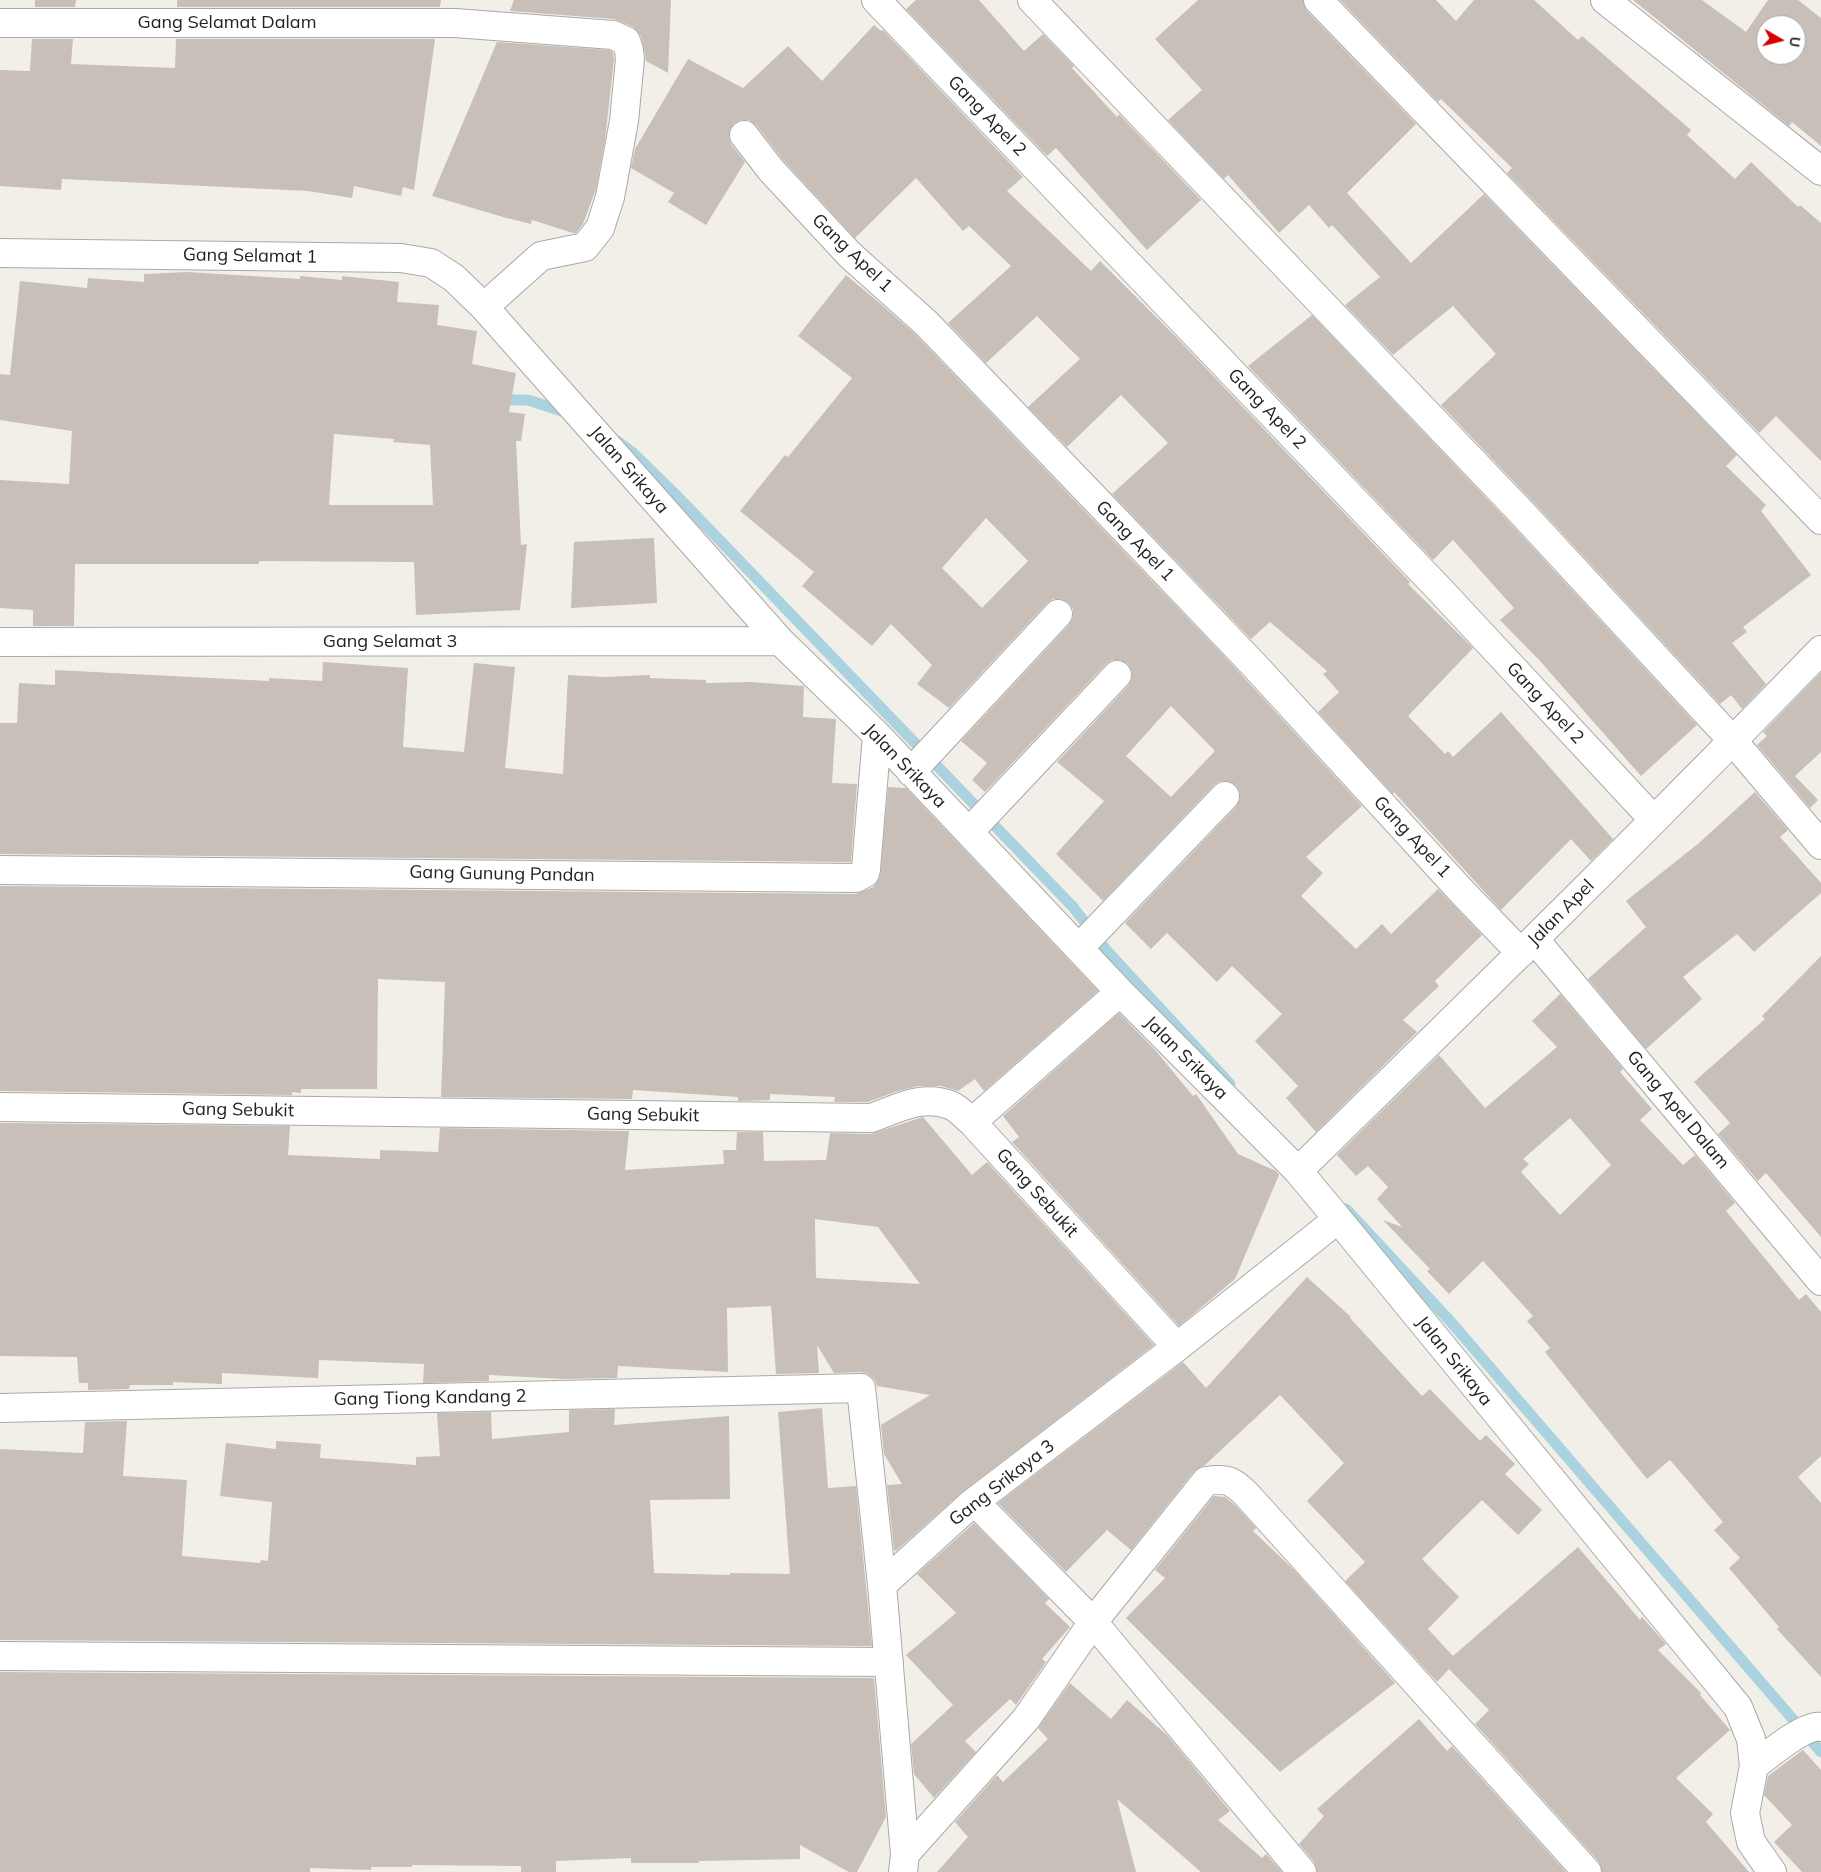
<!DOCTYPE html>
<style>
body{margin:0}
#map{position:relative;width:1821px;height:1872px;overflow:hidden;background:#f2efe9;font-family:Mulish,sans-serif}
canvas{display:block}
.north{position:absolute;left:1756px;top:15px;width:50px;height:50px;box-sizing:border-box;background:#fff;border:1px solid #a7a7a7;border-radius:50%;rotate:98deg;font-size:14px;font-weight:700;line-height:20px;text-align:center;color:#222}
.north::after{content:'';display:block;margin:auto;width:18px;height:22px;background:#d40000;clip-path:polygon(50% 0,100% 100%,50% 72%,0 100%)}
</style>
<div id="map">
<canvas width="1821" height="1872"></canvas>
<div class="north">U</div>
</div>
<script>
const ctx = document.querySelector('canvas').getContext('2d');
ctx.lineJoin = 'round';
function strokePath(path, color, width, dash) { ctx.strokeStyle = color; ctx.lineWidth = width; ctx.lineCap = dash ? 'butt' : 'round'; ctx.setLineDash(dash || []); ctx.stroke(path); }
function fill(path, color) { ctx.fillStyle = color; ctx.fill(path, 'evenodd'); }
function label(font, color, halo, rows, align = 'center') {
  ctx.font = font + ' Mulish,sans-serif'; ctx.lineWidth = 4; ctx.setLineDash([]); ctx.textBaseline = 'middle'; ctx.strokeStyle = halo; ctx.fillStyle = color; for (const [text, x, y, turn = 0] of rows) {
    ctx.save(); ctx.translate(x, y); ctx.rotate((+turn || 0) * Math.PI / 180); ctx.textAlign = isNaN(turn) ? turn : align; if (halo) ctx.strokeText(text, 0, 0); ctx.fillText(text, 0, 0); ctx.restore();
  }
}
const stream = new Path2D(`
 M497 400H528L571 414
 M617 441 633 453 679 498 1073 907 1107 951 1230 1084
 M1346 1209 1451 1322 1821 1752`);
const building = new Path2D(`
 M35 0H76L75 7H35Z
 M177 0H441L440 7H177Z
 M514 0H671L668 73 646 61 644 48 641 36 633 27 614 19 510 11Z
 M916 0H979L1024 51 1043 34 1074 66 1072 68 1117 117 1119 114 1201 200 1147 250 1056 148 1047 156 906 9Z
 M1198 0H1303L1307 11 1416 124 1347 193 1411 263 1484 194 1737 455 1726 466 1766 505 1761 511 1811 575 1743 627 1747 632 1732 643 1766 684 1742 709 1731 695 1720 704 1534 503 1441 405 1496 354 1453 306 1393 355 1345 305 1380 277 1332 225 1329 228 1309 205 1279 233 1228 175 1224 179 1168 120 1202 90 1155 39Z
 M1340 0H1436L1456 21 1474 0H1534L1578 40 1582 36 1691 130 1687 135 1735 179 1751 162 1798 207 1800 205 1821 223V461L1776 416 1759 433 1507 173 1512 168 1441 99 1438 102Z
 M1633 0H1702L1746 32 1768 0H1798L1821 18V146L1792 122 1789 126ZM1766 25H1796V55H1766Z
 M874 25 881 31 883 30 1023 177 1007 191 1091 271 1100 261 1177 338 1410 582 1408 584 1473 648 1408 716 1445 754 1448 751 1453 757 1501 712 1613 839 1591 861 1571 839 1501 910 1394 792 1393 794 1318 712 1339 692 1323 674 1327 671 1270 622 1251 639 1112 494 1168 443 1121 395 1067 447 1028 407 1080 359 1037 316 986 363 948 323 1011 266 969 226 963 231 916 178 855 238 783 160 756 125 749 120H741L734 123 730 129 729 137 731 144 745 162 706 225 668 202 674 193 631 168 635 149 688 59 743 88 788 46 822 81Z
 M32 39H73L71 64 175 68 176 39H435L414 190 403 187 401 196 354 186 352 198 308 191 62 179 61 190 0 186V70L30 71Z
 M497 42 609 50 613 52 614 59 605 140 596 189 583 224 576 233H573L532 220 531 224 503 217 432 196Z
 M187 272 300 279V276L342 280V276L399 282 397 302 439 305 437 325 477 331 472 364 516 373 509 412 525 414 521 441H516L521 545 527 544 520 610 416 615 414 562 259 561V564H75L74 626H33V610L0 608V480L69 484 72 431 0 420V374L10 375 20 281 87 288 88 278 144 282V274ZM334 434 394 439 393 442 430 445 433 505H329Z
 M846 275 876 300 915 334 1227 659 1362 806 1306 857 1323 873 1301 896 1356 949 1382 924 1391 934 1438 889 1482 935 1435 981 1439 986 1403 1020 1417 1032 1316 1132 1286 1098 1298 1086 1255 1041 1282 1014 1232 966 1217 982 1167 933 1151 949 1125 923 1236 807 1240 799V792L1236 785 1228 781H1220L1214 785 1103 901 1056 854 1104 801 1057 762 1128 686 1132 678V671L1128 664 1120 660H1112L1106 664 985 792 972 780 987 763 961 741 1069 625 1073 617V609L1069 603 1061 599H1053L1047 603 949 708 917 684 932 665 891 624 872 646 802 586 814 572 740 511 785 455 788 457 852 378 798 336ZM986 518 1028 561 982 608 942 568ZM1171 706 1215 751 1171 797 1126 756Z
 M1312 315 1512 525 1697 725 1641 776 1540 661 1500 620 1514 608 1453 540 1433 560 1248 366Z
 M654 538 657 603 571 608 574 542Z
 M323 662 408 668 403 747 464 752 474 663 515 667 505 768 563 774 568 675 604 677 650 675V678L706 680V683L750 682 804 686 803 717 836 719 832 783 857 784 851 862 0 854V723H17L19 683 55 685V670L269 681V678L322 681Z
 M1821 672V752L1795 776 1818 800 1810 808 1757 745 1767 736 1763 732Z
 M888 787 906 788 1098 991 984 1091 975 1079 958 1091 941 1086H918L895 1092 868 1102H834L835 1097 770 1094V1100L738 1101V1097L633 1090 632 1099 441 1097 445 982 378 979 377 1089H301V1093L292 1092V1095L0 1091V886L856 894 873 887 880 877Z
 M1755 792 1788 830 1780 837 1821 883V893L1754 952 1737 934 1683 977 1702 999 1646 1049 1588 979 1646 927 1626 901 1699 843Z
 M1821 956V1237L1766 1173 1758 1181 1718 1134 1730 1123 1694 1082 1765 1019 1762 1016Z
 M1560 994 1623 1069 1620 1072 1652 1109 1640 1120 1683 1165 1695 1155 1735 1203 1726 1211 1799 1300 1806 1294 1821 1312V1456L1798 1477 1821 1503V1677L1777 1629 1779 1627 1729 1568 1740 1558 1714 1530 1723 1522 1670 1460 1647 1479 1545 1352 1550 1348 1527 1321 1533 1316 1483 1261 1449 1294 1427 1271 1430 1269 1383 1220 1402 1227 1377 1199 1388 1187 1368 1166 1356 1176 1337 1155 1439 1055 1485 1108 1557 1047 1532 1021ZM1570 1118 1611 1165 1560 1215 1521 1172 1529 1164 1523 1159Z
 M1119 1013 1156 1051 1193 1096 1196 1094 1238 1154 1276 1171 1279 1175 1235 1279 1179 1326 1012 1142 1019 1137 1003 1116Z
 M923 1117 972 1175 987 1162 1154 1345 961 1493 896 1551 894 1550 887 1485 902 1484 884 1454 881 1425 930 1395 877 1386 874 1379 868 1374 861 1372 834 1373 817 1345 819 1373 776 1374 771 1306 727 1308 728 1372 618 1366 617 1378 564 1379 489 1375V1381L423 1383 424 1364 319 1360 318 1378 222 1373V1384L173 1382V1385H130L129 1389 88 1390V1383H79L77 1357 0 1356V1123L290 1126 288 1155 380 1159V1150L438 1152 440 1128 629 1131 625 1170 724 1164 723 1150H736L737 1132H763L764 1161 826 1160 830 1133 871 1134ZM815 1219 878 1227 920 1284 816 1278Z
 M1307 1277 1351 1317 1350 1318 1422 1396 1430 1389 1480 1441 1486 1435 1515 1464 1505 1474 1542 1510 1518 1535 1482 1500 1422 1559 1459 1597 1428 1629 1453 1656 1578 1547 1640 1620 1642 1617 1659 1636 1666 1644 1658 1650 1701 1693 1700 1695 1730 1730 1676 1778 1713 1814 1706 1822 1749 1872H1602L1599 1862 1475 1724 1489 1710 1449 1669 1437 1682 1345 1581 1365 1562 1307 1501 1344 1463 1280 1395 1205 1465 1194 1471 1131 1550 1107 1530 1066 1572 998 1503 1183 1362 1206 1388Z
 M822 1408 828 1488 856 1486 872 1646 0 1640V1449L83 1453 85 1422 127 1421 123 1476 187 1480 182 1556 260 1563 261 1560 268 1561 272 1502 220 1496 226 1443 276 1449V1441L321 1444 320 1458 416 1465V1457L440 1456 437 1413 491 1412 492 1439 569 1432V1410L615 1409 614 1425 729 1416 730 1499 650 1500 654 1573 730 1575V1573L790 1574 778 1412Z
 M1214 1496 1225 1497 1236 1506 1256 1528 1253 1531 1294 1570 1395 1683 1280 1772 1126 1618 1165 1578 1155 1570Z
 M974 1523 1049 1599 1045 1603 1070 1627 1042 1659 1046 1662 1016 1705 1010 1699 965 1741 976 1752 934 1798 914 1774 911 1744 953 1705 906 1655 956 1613 917 1574Z
 M0 1672 874 1678 886 1817 857 1872H849L800 1845V1859L699 1861V1863H631V1858L556 1861V1872H521V1866L412 1865V1867H371V1870L310 1868V1872H0Z
 M1070 1683 1111 1719 1127 1700 1168 1736 1230 1811 1218 1820 1262 1858 1266 1854 1282 1872H1201L1117 1799 1136 1872H937L968 1837 955 1822 997 1775 1003 1782 1048 1739 1038 1728Z
 M1419 1719 1447 1751 1452 1746 1566 1872H1317L1314 1862 1299 1844 1324 1816 1317 1809Z
 M1803 1750 1821 1770V1872H1802L1774 1842 1792 1825 1764 1795 1768 1776Z`);
const minor = new Path2D(`
 M876 0 1441 591 1654 820
 M1032 0 1523 514 1733 741 1821 845
 M1318 0 1821 520
 M1605 0 1821 171
 M0 23H455L613 35 626 41 629 50 630 59 624 121 610 197 600 228 585 247 541 256 484 307
 M744 135 771 170 850 255 926 323 1127 532 1254 665 1464 894 1521 953
 M0 253 401 258 431 263 454 278 484 307 780 641 877 735 1120 992 1298 1171 1338 1219 1738 1707 1751 1739 1754 1766 1745 1813 1751 1842 1772 1872
 M0 642 780 641
 M911 772 1058 614
 M969 832 1117 675
 M0 870 856 878 865 873 866 869 877 735
 M1535 940 1821 1281
 M1079 948 1225 796
 M0 1107 871 1118C897 1109 922 1094 950 1105 958 1108 966 1117 972 1122L1177 1347
 M972 1122 1120 992
 M1298 1171C1474 999 1650 827 1821 650
 M0 1408 861 1388 882 1585 905 1854 903 1872
 M975 1502 1093 1622 1302 1872
 M882 1585 970 1505 1177 1347 1338 1219
 M0 1656 889 1662
 M1754 1766C1767 1756 1806 1723 1821 1727
 M905 1854 1026 1719 1093 1622 1206 1481C1227 1478 1232 1480 1247 1495L1587 1872`);
const streetNames = [
 ["Gang Selamat Dalam",227,23],
 ["Gang Apel 2",987,116,46],
 ["Gang Apel 1",852,253,44],
 ["Gang Selamat 1",250,256,1],
 ["Gang Apel 2",1267,409,46],
 ["Jalan Srikaya",629,470,49],
 ["Gang Apel 1",1135,541,46],
 ["Gang Selamat 3",390,642],
 ["Gang Apel 2",1545,703,47],
 ["Jalan Srikaya",905,766,46],
 ["Gang Apel 1",1412,837,47],
 ["Gang Gunung Pandan",502,874,1],
 ["Jalan Apel",1561,913,-45],
 ["Jalan Srikaya",1186,1058,45],
 ["Gang Sebukit",238,1110,1],
 ["Gang Apel Dalam",1678,1110,50],
 ["Gang Sebukit",643,1115,1],
 ["Gang Sebukit",1037,1193,48],
 ["Jalan Srikaya",1454,1361,51],
 ["Gang Tiong Kandang 2",430,1398,-1],
 ["Gang Srikaya 3",1002,1483,-38]
];
strokePath(stream, '#aad3df', 11);
fill(building, '#c7bfb8');
strokePath(minor, '#a9a9a9', 30);
strokePath(minor, '#fff', 28);
label('18px', '#222', '#fff', streetNames);
</script>
